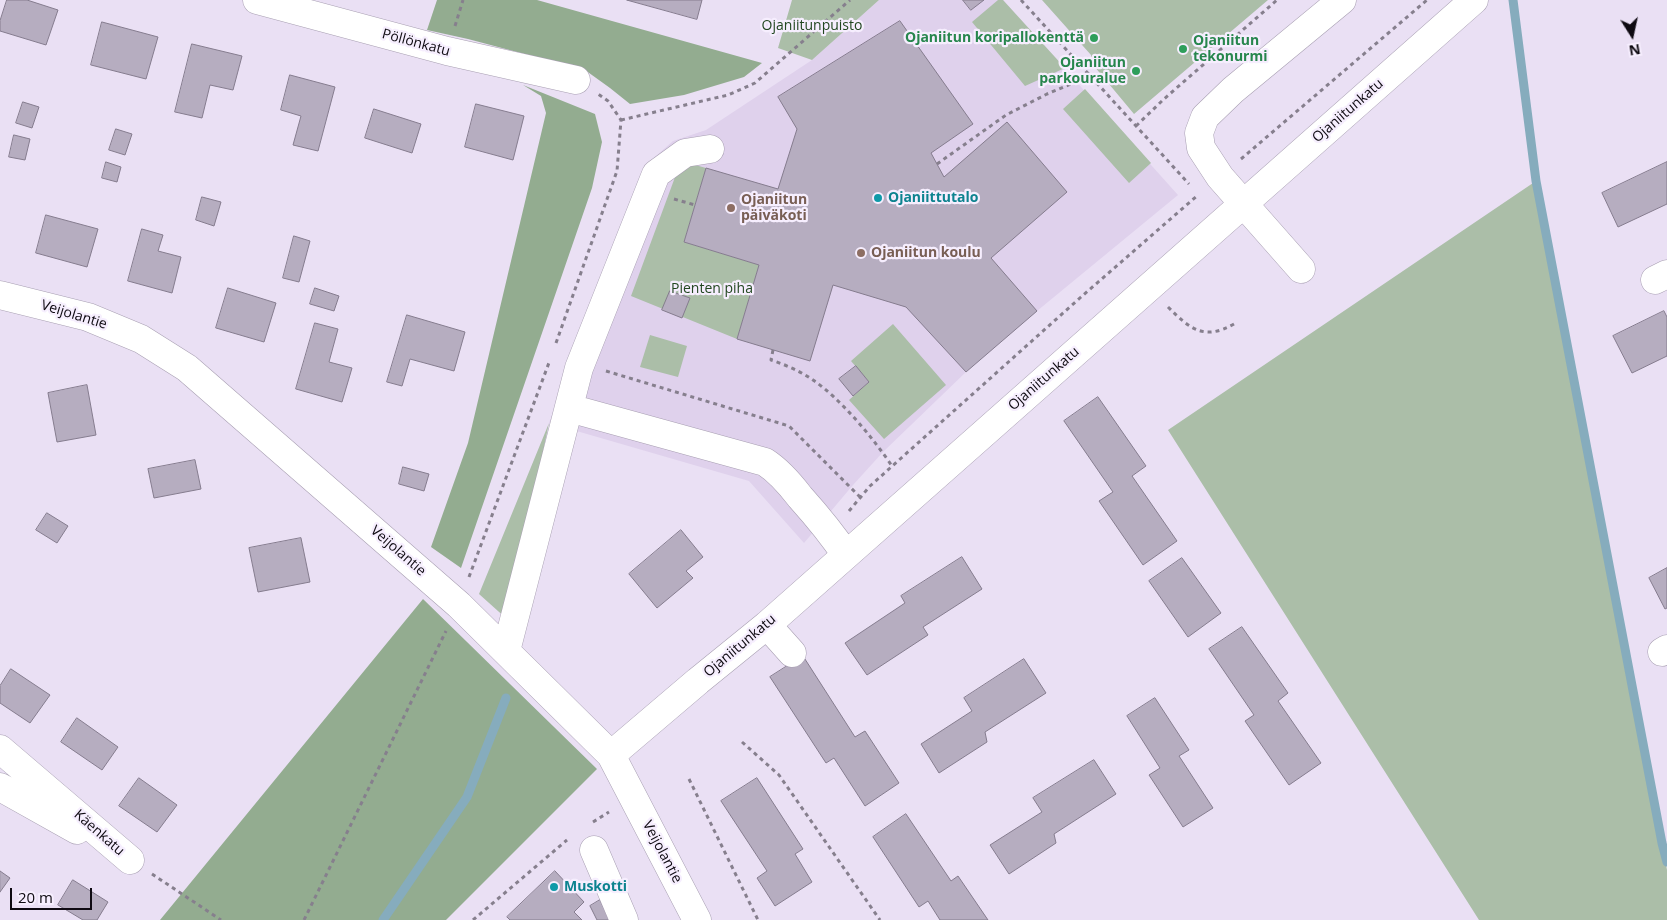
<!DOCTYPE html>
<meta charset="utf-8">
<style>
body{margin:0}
#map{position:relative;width:1667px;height:920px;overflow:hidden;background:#eae0f4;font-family:"Open Sans",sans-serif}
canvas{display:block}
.north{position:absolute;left:1607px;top:10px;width:50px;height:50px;-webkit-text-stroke:4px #f6eefe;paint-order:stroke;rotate:170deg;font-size:14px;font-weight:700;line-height:20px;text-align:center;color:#0e0a11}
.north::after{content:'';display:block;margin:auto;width:18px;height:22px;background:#0e0a11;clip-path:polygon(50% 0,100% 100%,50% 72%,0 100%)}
.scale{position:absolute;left:10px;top:888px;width:82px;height:22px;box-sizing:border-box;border:2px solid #0e0a11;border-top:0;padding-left:6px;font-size:15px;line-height:18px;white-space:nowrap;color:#0e0a11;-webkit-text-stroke:4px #f6eefe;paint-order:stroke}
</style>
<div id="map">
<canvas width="1667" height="920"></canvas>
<div class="north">N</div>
<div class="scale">20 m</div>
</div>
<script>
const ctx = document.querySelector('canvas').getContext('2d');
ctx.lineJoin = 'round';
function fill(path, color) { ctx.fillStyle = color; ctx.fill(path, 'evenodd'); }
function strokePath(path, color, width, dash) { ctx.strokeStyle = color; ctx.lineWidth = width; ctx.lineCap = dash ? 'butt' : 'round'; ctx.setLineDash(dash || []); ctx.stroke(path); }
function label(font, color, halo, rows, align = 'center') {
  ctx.font = font + ' "Open Sans",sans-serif'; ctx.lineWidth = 4.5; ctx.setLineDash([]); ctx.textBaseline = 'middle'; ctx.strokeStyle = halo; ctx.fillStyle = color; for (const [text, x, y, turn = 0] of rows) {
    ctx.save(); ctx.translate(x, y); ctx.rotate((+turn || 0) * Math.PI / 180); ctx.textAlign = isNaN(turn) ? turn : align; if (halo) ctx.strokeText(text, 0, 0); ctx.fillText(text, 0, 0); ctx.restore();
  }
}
const built = new Path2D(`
 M879 0H1003L1178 195 1037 311 966 372 883 452 853 485 804 543 749 481 549 423 648 163 673 141 706 130 812 60Z`);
const green = new Path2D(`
 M792 0H879L812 60 778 48Z
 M998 0H1003L1065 68 1025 86 972 22Z
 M1042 0H1268L1134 114 1094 66 1091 55Z
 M1085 89 1151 163 1129 183 1063 109Z
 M681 161 706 168 684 242 759 265 737 339 631 296Z
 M1536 181 1667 870V920H1479L1168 430Z
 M893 324 946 385 884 439 849 400 869 382 851 361Z
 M650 335 687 346 678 377 640 367Z
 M549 423 508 620 479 594Z`);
const forest = new Path2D(`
 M437 0H537L762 63 744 77 684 95 630 104 610 88 585 70 468 39 427 30Z
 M523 85 595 114 602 142 592 188 461 568 431 547 468 443 546 113 541 96Z
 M423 599 597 769 446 920H160Z`);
const stream = new Path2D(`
 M1513 0 1536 181 1662 843 1667 862
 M383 920 467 797 506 698`);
const building = new Path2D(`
 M7 0H27L58 10 46 45 0 31V21Z
 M627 0H702L697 19Z
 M963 0H984L971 10Z
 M900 21 973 124 931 153 944 177 1007 122 1067 192 991 258 1037 311 966 372 906 307 833 285 810 361 737 339 759 265 684 242 706 168 778 189 797 129 778 97Z
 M102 22 158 37 146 79 91 65Z
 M192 44 242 56 233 90 210 85 202 118 175 112Z
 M290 75 335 87 318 151 293 145 301 116 281 110Z
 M23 102 39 107 32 128 16 123Z
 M476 104 524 116 513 160 465 147Z
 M374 109 421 124 412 153 365 138Z
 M116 129 132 134 125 155 109 150Z
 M14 135 30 139 25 160 9 157Z
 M106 162 121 167 117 182 102 178Z
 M1667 162V204L1618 227 1602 193Z
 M202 197 221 202 214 226 196 220Z
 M46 215 98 229 87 267 36 253Z
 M142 229 163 235 158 251 181 257 172 293 128 281Z
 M294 236 310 241 299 282 283 278Z
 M228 288 276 303 264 342 216 328Z
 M315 288 339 296 334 311 310 304Z
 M670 291 690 298 682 318 662 310Z
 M1664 311 1667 317V356L1632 373 1613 336Z
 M407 315 465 332 454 371 410 359 402 386 387 382Z
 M315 323 338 329 329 362 352 368 342 402 296 389Z
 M856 366 869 382 853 396 839 379Z
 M87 385 96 435 57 442 48 393Z
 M1098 397 1146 466 1132 476 1177 541 1143 565 1099 501 1113 492 1064 421Z
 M195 460 201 489 154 498 148 469Z
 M403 467 429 474 424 491 399 484Z
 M47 513 68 526 57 543 36 530Z
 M681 530 703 557 686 571 693 578 657 608 629 574Z
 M301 538 310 582 258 592 249 548Z
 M962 557 982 589 923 627 928 635 867 675 845 643 905 603 901 596Z
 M1182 558 1221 613 1188 637 1149 581Z
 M1667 568V608L1665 609 1649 578Z
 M1242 627 1288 693 1278 701 1321 763 1289 785 1245 721 1254 715 1209 649Z
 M803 656 855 737 865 731 899 783 865 806 834 758 826 763 770 677Z
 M1024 659 1046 693 985 732 987 742 939 773 921 744 972 711 964 698Z
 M11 669 50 695 30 723 0 703V686Z
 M1155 698 1189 750 1179 756 1213 808 1183 827 1149 775 1160 768 1127 716Z
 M77 718 118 747 102 770 61 742Z
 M1094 760 1116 794 1054 834 1056 843 1009 874 990 845 1042 812 1033 798Z
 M139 778 177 805 157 832 119 806Z
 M757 778 803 849 795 854 812 882 775 906 757 878 767 871 721 801Z
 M906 814 951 881 958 876 988 920H940L928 901 919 907 873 837Z
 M0 871 10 878 0 892Z
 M555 871 584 902 574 912 582 920H510L507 917Z
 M73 880 108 902 97 920H83L58 905Z
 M600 900 610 920H597L590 906Z`);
const path = new Path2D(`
 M1021 0 1189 184
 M455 26 463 0
 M621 120 728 95 755 83 850 0
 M1136 126 1164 99 1277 0
 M1241 159 1427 0
 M937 164 1006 115 1047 94 1090 76
 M674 199 695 205
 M1168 307C1190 329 1204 341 1234 324
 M556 343 617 171 621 120 608 101 598 94
 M773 350 771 360C786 365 800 371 813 380 841 399 873 438 892 466
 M606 371 789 426 860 497
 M849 511 870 486 1081 297 1198 195
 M469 577 550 360
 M742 742 779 775 880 920
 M689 779 758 920
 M593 822 609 812
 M152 874 221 920
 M304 920 446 631
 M473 920 567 840`);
const minor = new Path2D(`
 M257 0 447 51 576 80
 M1301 269 1220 177 1201 148 1199 133 1205 117 1233 90 1342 0
 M1655 280 1667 274
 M0 295 88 317 141 339 187 368 459 605 611 755 697 920
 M569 408 765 462C779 471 790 484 800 497 817 516 832 534 846 555
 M767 625 792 653
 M506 651 579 368 656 174 685 153 710 149
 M1662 652 1667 649
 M0 749 130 860
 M611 755 698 681 767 625 1474 0
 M0 787 77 830
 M594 850 624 920`);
const markers = [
 [1094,38,5,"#2e9e5b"],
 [1183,49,5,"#2e9e5b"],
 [1136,71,5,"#2e9e5b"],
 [878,198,5,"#0f9aa8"],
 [731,208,5,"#8d6e63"],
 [861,253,5,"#8d6e63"],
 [554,887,5,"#0f9aa8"]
];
const parkNames = [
 ["Ojaniitunpuisto",812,26],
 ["Pienten piha",712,289]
];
const leisureNames = [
 ["Ojaniitun koripallokenttä",1084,38],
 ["Ojaniitun",1193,41,"left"],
 ["tekonurmi",1193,57,"left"],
 ["Ojaniitun",1126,63],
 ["parkouralue",1126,79]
];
const streetNames = [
 ["Pöllönkatu",416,43,15],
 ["Ojaniitunkatu",1348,111,-41],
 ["Veijolantie",74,315,17],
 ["Ojaniitunkatu",1044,379,-41],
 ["Veijolantie",398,551,41],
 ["Ojaniitunkatu",740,646,-40],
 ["Käenkatu",99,833,41],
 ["Veijolantie",662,852,62]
];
const cultureNames = [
 ["Ojaniittutalo",888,198],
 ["Muskotti",564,887]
];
const educationNames = [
 ["Ojaniitun",741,200],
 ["päiväkoti",741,216],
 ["Ojaniitun koulu",871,253]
];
fill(built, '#dfd1ec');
fill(green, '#abbea8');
fill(forest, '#93ac90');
strokePath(stream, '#86acbd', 9);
fill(building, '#b6adc0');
strokePath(building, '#857c8e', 1);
strokePath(minor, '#a89fb2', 29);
strokePath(path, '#867f8d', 3, [4, 4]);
strokePath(minor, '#fff', 28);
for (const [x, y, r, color] of markers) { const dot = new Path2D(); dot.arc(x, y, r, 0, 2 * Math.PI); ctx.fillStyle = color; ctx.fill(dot); strokePath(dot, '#f6eefe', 2); }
label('14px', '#224720', '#f6eefe', parkNames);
label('bold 14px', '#27864d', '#f6eefe', leisureNames, 'right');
label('14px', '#0e0a11', '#f6eefe', streetNames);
label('bold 14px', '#0d838f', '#f6eefe', cultureNames, 'left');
label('bold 14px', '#785e54', '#f6eefe', educationNames, 'left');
</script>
